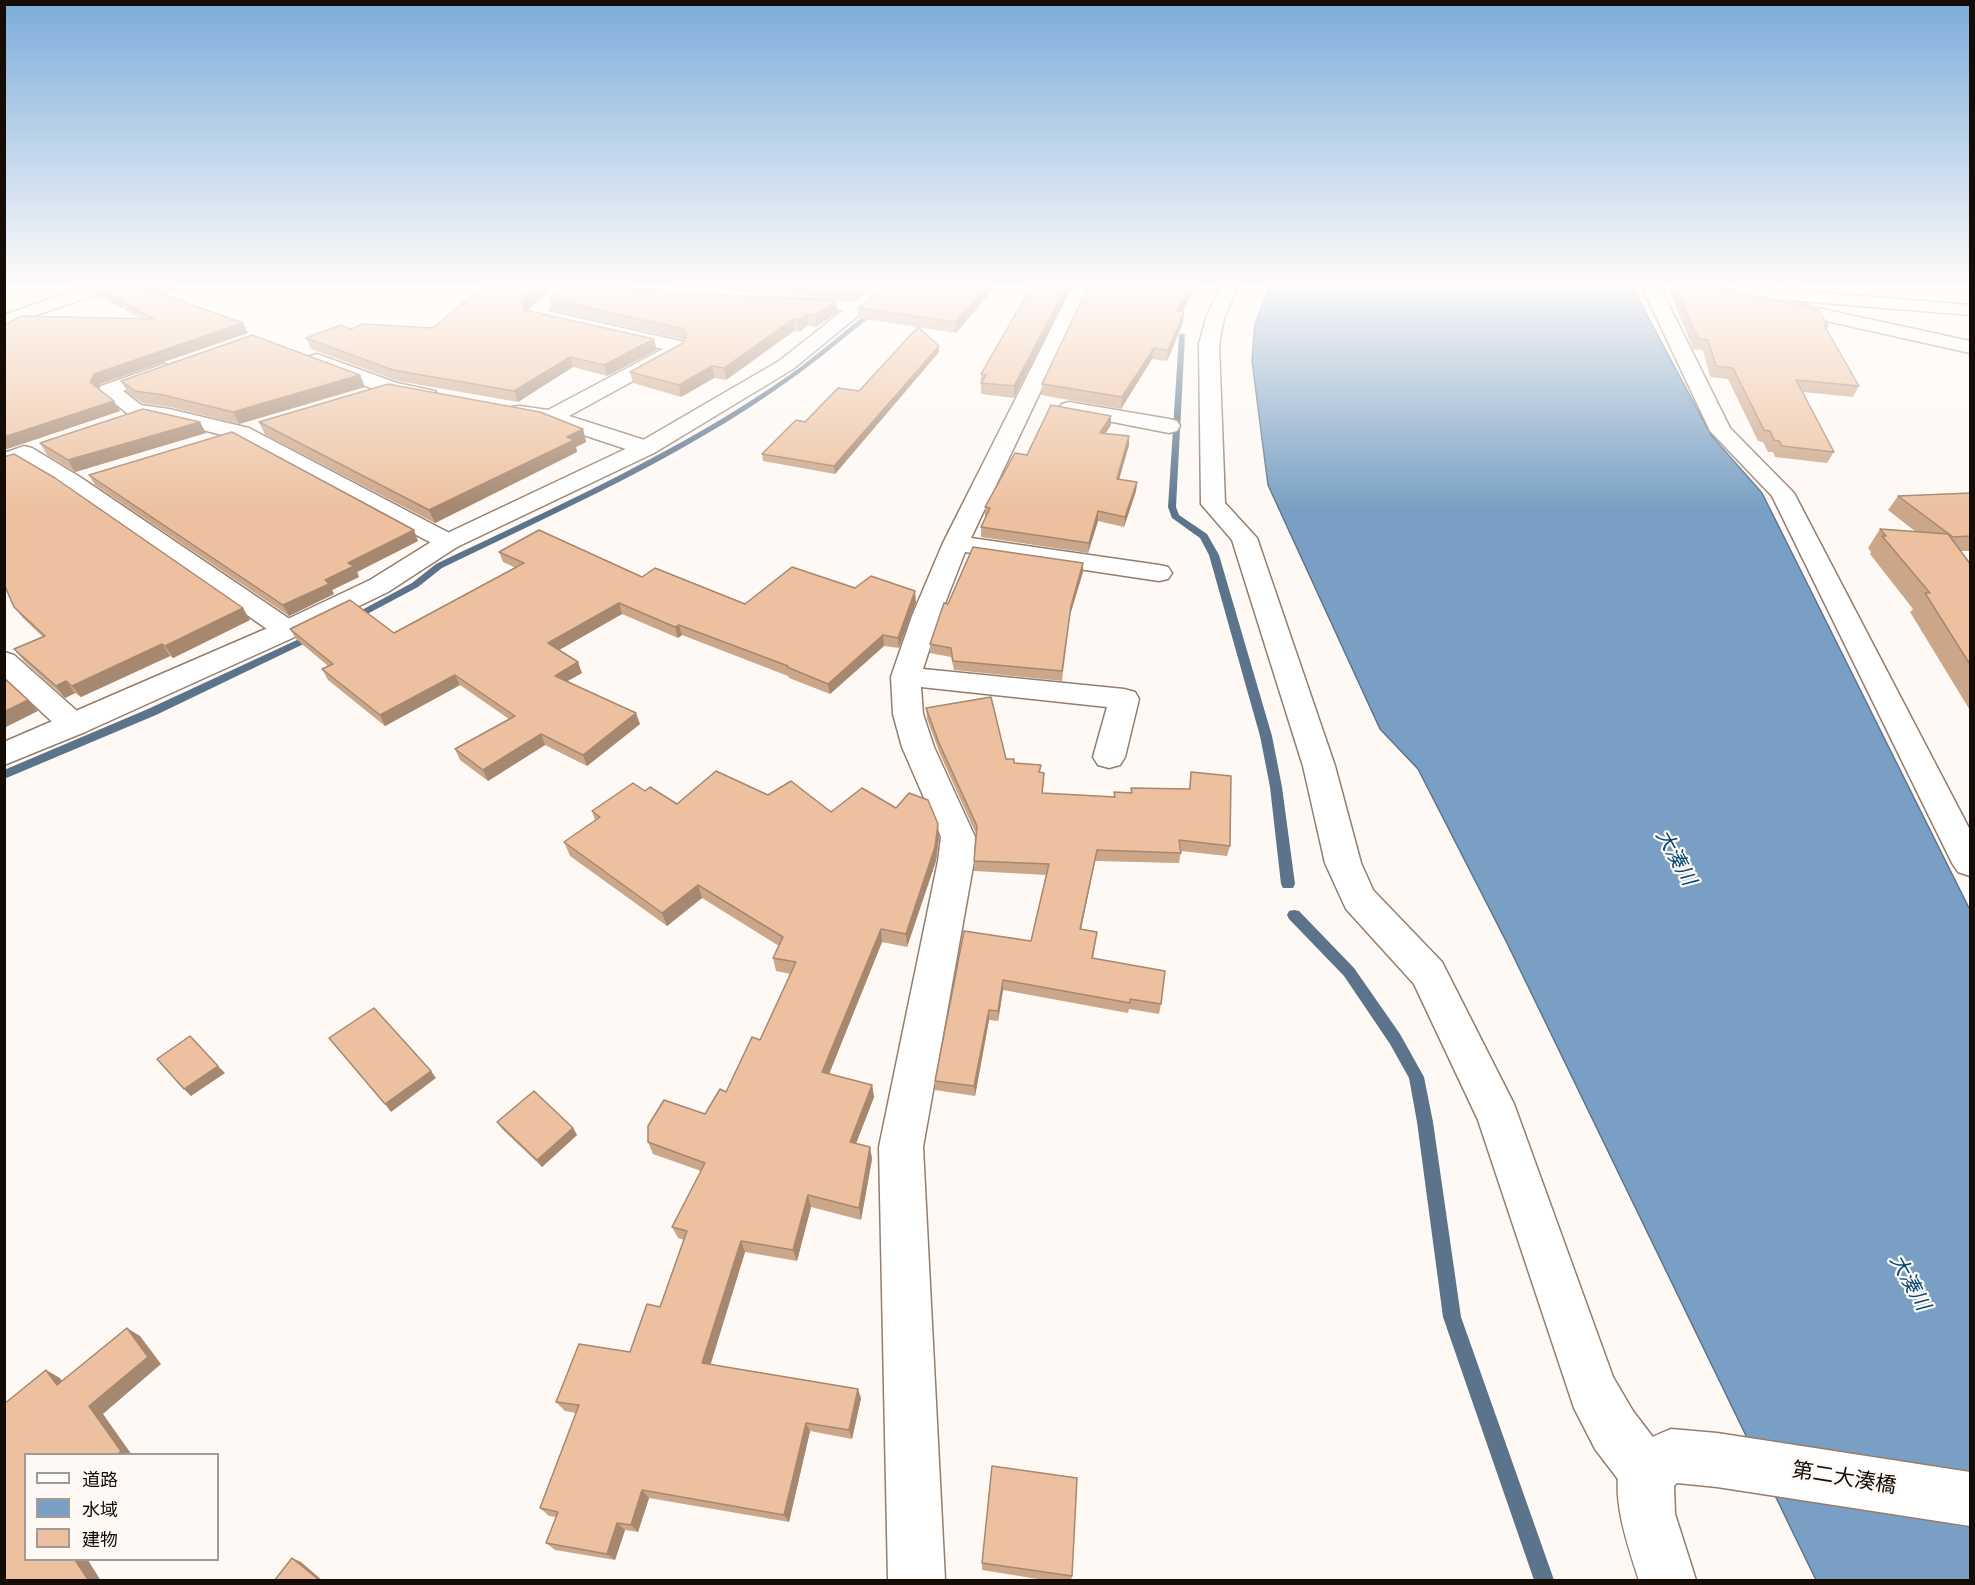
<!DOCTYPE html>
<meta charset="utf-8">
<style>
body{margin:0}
#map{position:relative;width:1975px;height:1585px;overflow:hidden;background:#fef9f5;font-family:"Times New Roman","Noto Sans JP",serif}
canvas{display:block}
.frame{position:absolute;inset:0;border:6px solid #150c06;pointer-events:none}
.legend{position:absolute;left:24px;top:1453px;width:195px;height:108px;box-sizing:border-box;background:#fef9f5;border:2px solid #a19a95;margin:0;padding:8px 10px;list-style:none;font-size:18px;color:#150c06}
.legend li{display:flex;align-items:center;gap:12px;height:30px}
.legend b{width:30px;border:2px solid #a19a95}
</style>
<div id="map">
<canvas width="1975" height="1585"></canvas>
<div class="frame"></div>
<ul class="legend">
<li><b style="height:8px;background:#fff"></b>道路</li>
<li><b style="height:16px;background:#79a0c4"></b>水域</li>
<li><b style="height:16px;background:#edc19f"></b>建物</li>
</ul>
</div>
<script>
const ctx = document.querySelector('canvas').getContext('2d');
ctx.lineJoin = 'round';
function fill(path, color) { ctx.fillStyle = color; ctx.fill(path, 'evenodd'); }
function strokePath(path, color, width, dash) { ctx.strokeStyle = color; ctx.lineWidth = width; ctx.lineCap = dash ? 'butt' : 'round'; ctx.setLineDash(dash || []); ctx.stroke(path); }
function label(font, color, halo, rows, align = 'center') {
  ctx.font = font + ' "Times New Roman","Noto Sans JP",serif'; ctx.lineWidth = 4.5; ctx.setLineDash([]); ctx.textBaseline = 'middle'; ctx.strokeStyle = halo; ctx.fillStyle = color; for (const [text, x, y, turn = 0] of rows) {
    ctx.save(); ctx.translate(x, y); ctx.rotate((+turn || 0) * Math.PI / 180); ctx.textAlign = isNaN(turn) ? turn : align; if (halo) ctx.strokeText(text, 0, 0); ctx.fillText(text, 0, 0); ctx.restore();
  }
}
const sand = new Path2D(`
 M5 287H98L5 318Z`);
const water = new Path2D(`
 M1270 287H1632L1711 435 1762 493 1970 910V1580H1816L1506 941 1418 769 1380 729 1268 485 1252 361 1255 324Z`);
const stream = new Path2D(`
 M874 308 879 309C869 319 856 328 844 338 726 438 580 501 442 568L418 587 354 621H346L345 619 412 583 436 564C555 507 679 452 788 376 818 355 845 330 874 308Z
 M1182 333 1185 335 1176 507 1179 515 1207 534 1219 555 1272 736 1282 787 1295 884 1293 888H1283L1281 884 1270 787 1260 736 1209 555 1200 538 1172 518 1168 507 1179 335Z
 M312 633 317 636 316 638 156 715 4 779V770L148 709Z
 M1294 910 1299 911 1354 968 1400 1034 1424 1077 1433 1122 1461 1317 1554 1580H1534L1443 1317 1417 1122 1409 1078 1390 1044 1344 976 1289 919 1287 915 1289 911Z`);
const minor = new Path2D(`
 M84 287H109L106 291 4 326V315Z
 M552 287H567L569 289 548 311 684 342 687 346 684 353 569 416 654 443 657 448 654 453 646 455 638 453 547 423 512 417 509 412 512 407 520 406 548 410 663 349 529 318 526 314 529 310Z
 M1072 287H1090L971 538 1159 565 1168 567 1172 573 1168 579 1159 581 965 552 940 616 923 669 1124 689 1135 692 1139 699 1125 757 1120 765 1109 768 1098 765 1093 757 1107 707 921 687 923 714 934 747 975 837 974 861 923 1147 945 1580H888L879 1147 938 861 941 837 902 747 893 714 891 677 912 616 943 543Z
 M1220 287H1238L1224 318 1219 344 1225 503 1257 538 1335 766 1361 863 1373 890 1442 962 1514 1104 1613 1377 1633 1411 1665 1453 1673 1472 1665 1491 1646 1499 1627 1491 1595 1449 1574 1408 1478 1120 1414 984 1346 909 1325 863 1303 766 1232 540 1201 504 1199 344 1206 318Z
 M1642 287H1660L1730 428 1794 493 1970 830V876L1958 872 1952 863 1772 496 1710 431Z
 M1753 287 1970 305V315L1751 297 1729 298 1726 294 1729 290Z
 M793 298 857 301 863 302 866 306 863 310 857 311 787 307 784 303 787 299Z
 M317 354 397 383 435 391 438 395 435 399C406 407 339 375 310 364L307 360 310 356Z
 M164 364 171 366 174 370 171 374 123 391 141 405 169 409 249 428 457 537 461 542 457 547 448 550 439 547 233 438 169 421 128 414 98 390 101 386Z
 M1069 402 1169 419 1177 421 1180 426 1177 431 1169 433 1062 412 1058 408 1062 404Z
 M24 446 32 448 80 477 297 624 301 630 297 636 287 638 277 636 64 487 22 462 4 468V453Z
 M4 652 14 655 85 718 89 725 85 732 74 735 63 732 4 677Z`);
const tertiary = new Path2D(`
 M873 287H893L793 369 654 453 457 547 388 592 297 636 85 732 4 765V742L277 624 370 580 439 537 638 443 779 361Z
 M1671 1429 1717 1433 1970 1472V1526L1717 1487 1677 1483 1674 1486 1675 1514 1696 1580H1639C1629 1549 1605 1483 1626 1454 1634 1444 1659 1434 1671 1429Z`);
const secondary = new Path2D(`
 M1688 287H1720L1970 341V353L1697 292 1691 291Z`);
const wall = new Path2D(`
 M92 287 179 290 164 294 248 333 100 384 98 388 120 411 4 450V325L140 318 127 311 124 307 121 308 98 296Z
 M671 287H870L855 299Z
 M884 287H995L956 333 858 318V308Z
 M1031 287 1014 398 981 394V374Z
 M1672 287H1716L1828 326 1826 329 1859 386 1853 397 1803 392 1834 452 1827 463 1775 457 1773 452H1768L1763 442 1758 441 1728 379 1710 377 1703 350 1693 349 1670 293Z
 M1779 287H1797L1796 288Z
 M546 290 527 310 657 350 607 376 573 367 518 402 398 381 311 349 306 338 351 329 433 328Z
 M549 299 836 301 838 312 816 327 808 325 800 332 794 331 726 380 714 378 681 397 633 383 630 372 683 343 684 340 552 310Z
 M1181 312 1183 323 1167 361 1152 359 1121 409 1041 395 1042 384Z
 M939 352 835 474 763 461 762 454 805 422 859 391Z
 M360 375 365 387 239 424 170 407 142 403 128 393 121 381Z
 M1111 416V425L1105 433 1129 436V445L1119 480 1137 482 1136 491 1124 527 1098 521 1088 553 981 537V527L986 517 985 516V507L1027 455Z
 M259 422 583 429 586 442 576 447 577 452 435 523 265 435Z
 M206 433 75 472 47 455 40 443Z
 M89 475 418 541 357 572 359 577 332 590 334 594 289 616 95 485Z
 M1971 493V551H1960L1971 565V712L1910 612 1913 609 1870 554 1871 552 1868 548 1880 529 1916 532 1888 510 1898 496Z
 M499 552 642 577 745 604 855 588 916 602 899 648 884 646 830 694 789 678 788 676 682 635 678 638 622 614 559 650 582 673 567 681 640 724 587 766 545 745 488 781 460 760 455 749 509 719 460 685 385 726 328 680 322 669 328 666 296 639 290 629 394 633 516 568 503 562Z
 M1083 563V572L1070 615 1062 681 954 670 951 657 930 653V644L948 604Z
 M14 607 250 620 173 658 170 656 81 697 75 693 65 698 24 661 14 649 43 637 23 618Z
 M926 708 1014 763 1041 765 1040 772 1044 783 1042 793 1114 797V792H1131V788L1189 789 1191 772 1230 846 1227 856 1181 851 1179 863 1095 861 1081 929 1097 932 1093 959 1161 1004 1159 1014 1129 1009 1128 1013 1003 990 998 1021 989 1020 975 1096 935 1090V1081L964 931 1031 941 1046 875 974 871 976 834 940 754 927 719Z
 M645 791 677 804 768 795 831 812 939 837 936 861 907 947 882 942 829 1074 872 1085 874 1097 856 1143 870 1147 872 1159 861 1220 811 1207 797 1261 745 1252 710 1365 861 1398 852 1439 810 1431 789 1522 649 1498 638 1532 625 1530 615 1560 555 1550 546 1543 556 1517 549 1516 540 1508 576 1413 565 1411 556 1402 630 1352 660 1307 684 1240 678 1238 672 1227 701 1171 653 1154 648 1142 705 1114 726 1092 760 1040 791 974 776 971 773 958 779 946 702 898 667 926 570 856 564 842 595 820 592 811Z
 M497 1122 573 1128 577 1135 542 1167 502 1129Z
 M982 1563 1072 1576 1071 1581H1050L982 1570Z`);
const shadedWall = new Path2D(`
 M153 287H177L179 290 153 298 148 289Z
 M536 287H545L546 290 524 312 521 302Z
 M856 287H870L855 299 854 288Z
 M986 287H995L956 333 955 322Z
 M1066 287H1071L1014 398V386Z
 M1191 287H1196L1176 322 1177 311Z
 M124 296 121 302 124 307 121 308 116 299Z
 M836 301 838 312 816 327 815 315Z
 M1184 312 1183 323 1167 361 1168 350Z
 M807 314 808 325 800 332 798 320Z
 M793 319 794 331 726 380 724 368Z
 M243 323 248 333 100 384 97 392 90 382 94 374Z
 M654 339 657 350 607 376 604 365Z
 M939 346V352L835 474 834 466Z
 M1154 348 1152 359 1121 409 1122 397Z
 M570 357 573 367 518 402 514 391Z
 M712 366 714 378 681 397 679 385Z
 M360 375 365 387 239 424 233 412Z
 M114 401 120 411 4 450V437Z
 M1111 416V425L1100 442V433Z
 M200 422 206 433 75 472 68 460Z
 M583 429 586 442 576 447 577 452 435 523 429 510Z
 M1129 436V445L1116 489 1117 479Z
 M1137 482 1136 491 1124 527 1125 517Z
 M1098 511V521L1088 553 1089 543Z
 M414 530 418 541 357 572 359 577 332 590 334 594 289 616 283 605 325 580 348 563Z
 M1083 563V572L1070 615 1062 681 1071 606Z
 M915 591 916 602 899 648 898 638Z
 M619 603 622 614 552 654 548 643Z
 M243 608 250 620 173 658 165 646Z
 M679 625 682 635 678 638 675 627Z
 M883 635 884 646 830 694 828 684Z
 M162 644 170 656 81 697 72 686Z
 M578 662 582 673 559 686 555 676Z
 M455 675 460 685 385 726 380 715Z
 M66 681 75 693 65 698 56 686Z
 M28 700 38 711 4 728V712Z
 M636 713 640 724 587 766 583 755Z
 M541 734 545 745 488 781 483 770Z
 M938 824 939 837 936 861 907 947 906 934Z
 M1097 850 1095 861 1079 939 1080 929Z
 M698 885 702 898 667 926 662 913Z
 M881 929 882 942 825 1084 822 1072Z
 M1003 980V990L998 1021V1011Z
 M989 1010V1020L975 1096 974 1086Z
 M218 1066 225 1073 191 1096 184 1089Z
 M431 1071 436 1078 391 1112 385 1104Z
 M872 1085 874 1097 852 1154 850 1142Z
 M573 1128 577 1135 542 1167 537 1160Z
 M870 1147 872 1159 861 1220 859 1208Z
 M808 1195 811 1207 797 1261 793 1250Z
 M741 1241 745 1252 708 1373 702 1363Z
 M127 1328 140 1336 161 1364 103 1414 132 1455H117L89 1406Z
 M46 1370 60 1378 71 1393 57 1385Z
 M858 1389 861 1398 852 1439 849 1430Z
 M806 1423 810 1431 789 1522 784 1515Z
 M642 1490 649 1498 638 1532 631 1525Z
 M617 1523 625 1530 615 1560 607 1554Z
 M292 1558 301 1562 323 1581H319Z
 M75 1560H88L101 1581H89Z`);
const building = new Path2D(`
 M92 287H153L148 289 243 323 94 374 90 382 114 401 4 437V325L21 316 154 319 121 302 124 296 116 299Z
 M482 287H536L521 302 525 310 654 339 604 365 570 357 514 391 393 370 306 338 341 325 351 329 363 324 433 328Z
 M561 287H605L836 301 815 315 807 314 798 320 793 319 724 368 712 366 679 385 630 372 683 343 687 335 684 329 549 299Z
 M829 287H856L854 288Z
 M884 287H986L955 322 858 308Z
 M1031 287H1066L1014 386 981 383 986 375 981 374Z
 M1088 287H1191L1177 311 1184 312 1168 350 1154 348 1122 397 1042 384Z
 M1675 287H1716L1819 310 1828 326 1824 325 1859 386 1796 380 1834 452 1782 446 1779 441 1774 440 1770 431 1764 430 1733 368 1716 366 1708 340 1698 339Z
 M918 327 939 346 834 466 762 454 796 420 805 422 838 388 859 391Z
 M252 335 360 375 233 412 163 395 135 391 121 381Z
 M388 384 540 412 583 429 567 437 574 440 429 510 259 422Z
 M1051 405 1111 416 1100 433 1129 436 1117 479 1137 482 1125 517 1098 511 1089 543 981 527 990 508 985 507 1015 453 1027 455Z
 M143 409 200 422 68 460 40 443Z
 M232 432 414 530 348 563 354 566 325 580 329 584 283 605 89 475Z
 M14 454 55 478 243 608 165 646 162 644 72 686 66 681 56 686 14 649 45 636 14 607 4 584V457Z
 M1971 493V536L1953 537 1898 496Z
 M1880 529 1948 534 1971 565V666L1925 593H1930L1882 536H1886Z
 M539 530 642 577 655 568 745 604 792 567 855 588 871 576 915 591 898 638 883 635 828 684 787 667 788 666 679 625 675 627 619 603 548 643 578 662 555 676 636 713 583 755 541 734 483 770 455 749 515 716 455 675 380 715 322 669 333 664 290 629 350 600 394 633 524 563 499 552Z
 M973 547 1083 563 1071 606 1062 671 953 661 951 648 930 644 944 603 948 604Z
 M4 678 28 700 4 712Z
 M991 697 1006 759H1014V763L1041 765 1039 772 1044 773 1042 793 1115 797 1114 792 1132 793 1131 788 1190 789 1191 772 1231 776 1230 846 1179 840 1181 853 1097 850 1080 929 1097 932 1092 958 1165 971 1161 1004 1130 999V1003L1003 980 998 1011 989 1010 974 1086 935 1081 964 931 1031 941 1049 864 974 861 977 826 939 743 926 708Z
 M716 771 768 795 791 781 831 812 862 788 896 808 909 793 928 800 938 824 935 847 906 934 881 929 822 1072 872 1085 850 1142 870 1147 859 1208 808 1195 793 1250 741 1241 702 1363 858 1389 849 1430 806 1423 784 1515 642 1490 631 1525 617 1523 607 1554 546 1543 558 1512 540 1508 579 1405 556 1402 579 1344 630 1352 647 1304 660 1307 687 1231 672 1227 705 1163 648 1142V1126L664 1100 705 1114 720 1089 726 1092 752 1037 760 1040 796 962 773 958 783 937 698 885 662 913 564 842 600 817 592 811 633 783 645 791 650 787 677 804Z
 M374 1008 431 1071 385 1104 329 1038Z
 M190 1036 218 1066 184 1089 157 1059Z
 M534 1091 573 1128 537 1160 497 1122Z
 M127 1328 148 1357 89 1406 121 1451 117 1455H26V1560H75L89 1581H4V1404L46 1370 57 1385Z
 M992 1466 1077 1478 1072 1576 982 1563Z
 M292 1558 319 1580V1581H274Z`);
const waterNames = [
 ["大湊川",1675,858,61],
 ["大湊川",1909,1283,61]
];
const nearStreetnames = [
 ["第二大湊橋",1844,1479,9]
];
fill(sand, '#fbf1cb');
fill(water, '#79a0c4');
strokePath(water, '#5b748b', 1.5);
fill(stream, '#5b748b');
strokePath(minor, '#957d6b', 3);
strokePath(tertiary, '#957d6b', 3);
strokePath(secondary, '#957d6b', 3);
fill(minor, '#fff');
fill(tertiary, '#fff');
fill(secondary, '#fff');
fill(wall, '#cca689');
fill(shadedWall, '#a6876f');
fill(building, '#edc19f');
strokePath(building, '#a6876f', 1.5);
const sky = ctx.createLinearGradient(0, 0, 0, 509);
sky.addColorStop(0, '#7bacda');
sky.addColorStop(0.56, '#fffcfa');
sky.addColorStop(1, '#fffcfa00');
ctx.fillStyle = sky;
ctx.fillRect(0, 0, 1975, 509);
label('italic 20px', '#014674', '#fef9f5', waterNames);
label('21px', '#150c06', '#fef9f5', nearStreetnames);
</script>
